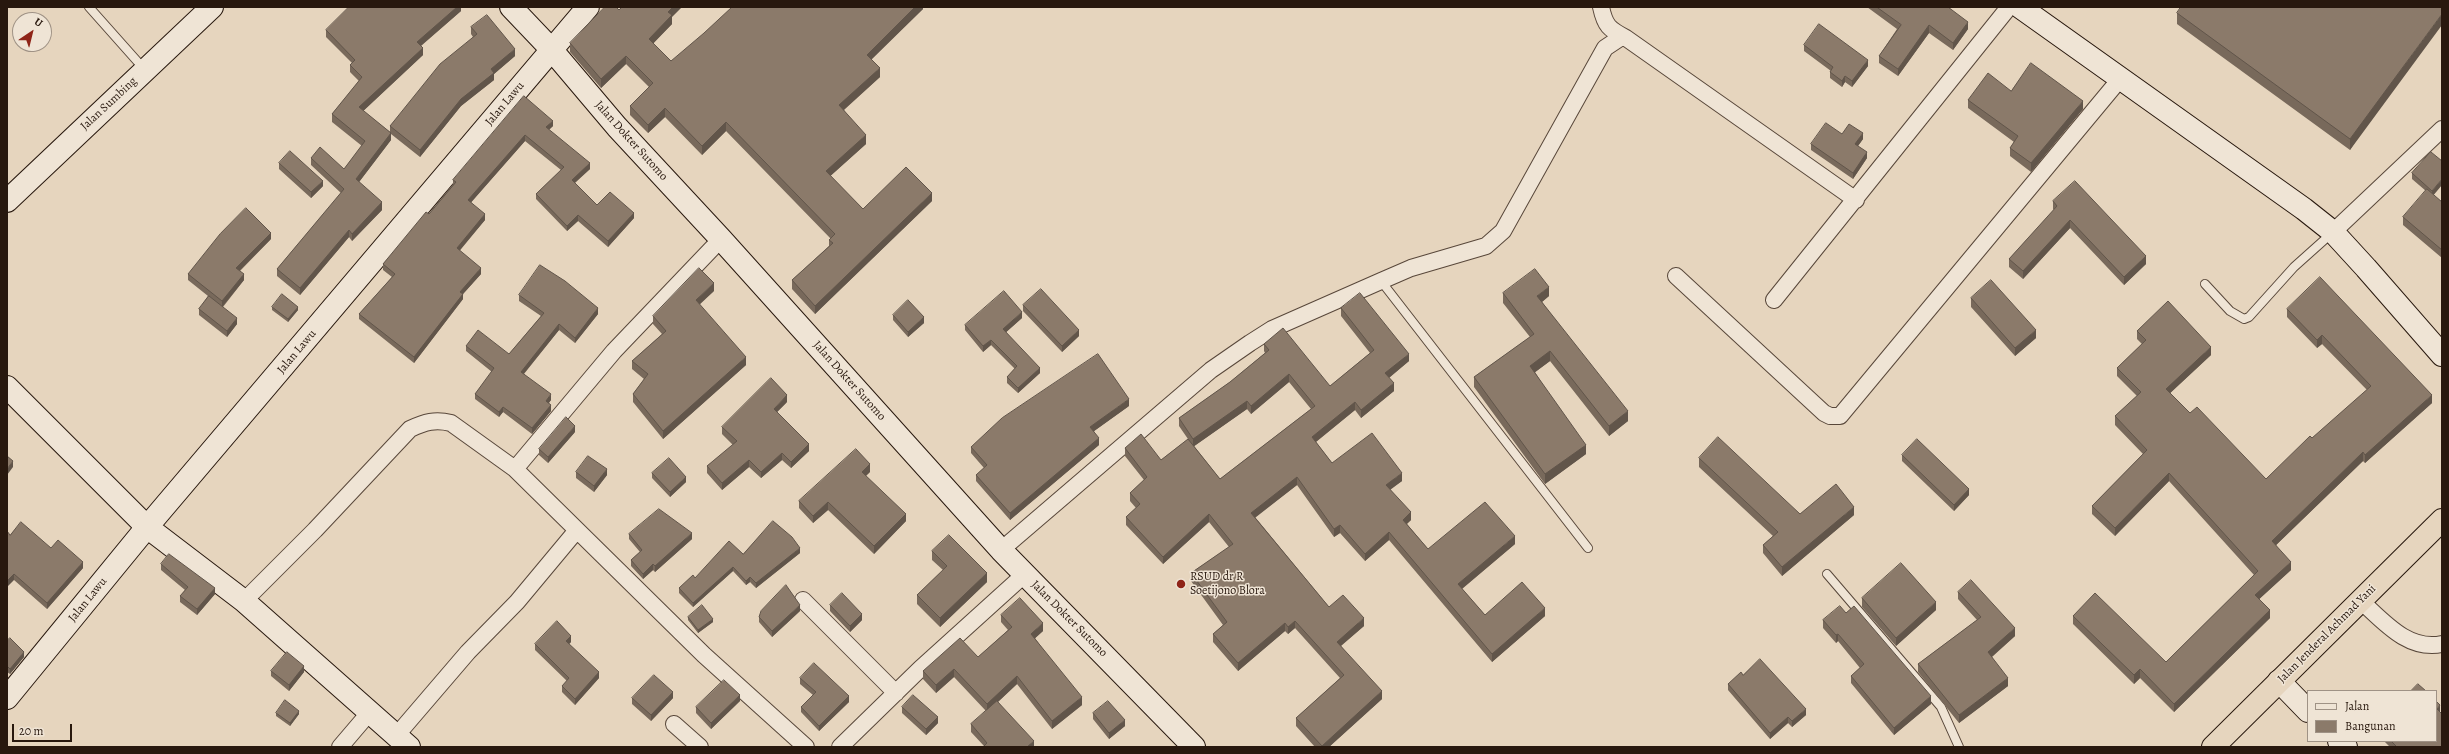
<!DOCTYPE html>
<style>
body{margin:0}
#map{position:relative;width:2449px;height:754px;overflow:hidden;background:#e6d5be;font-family:Alegreya,serif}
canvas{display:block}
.frame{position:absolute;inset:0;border:8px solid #28180e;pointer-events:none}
.legend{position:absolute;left:2307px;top:690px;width:130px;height:52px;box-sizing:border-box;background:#efe4d5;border:1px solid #9f9285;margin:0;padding:5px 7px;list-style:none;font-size:12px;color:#28180e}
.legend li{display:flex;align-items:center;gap:8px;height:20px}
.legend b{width:20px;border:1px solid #9f9285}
.north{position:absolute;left:12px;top:12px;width:40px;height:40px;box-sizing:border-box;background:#efe4d5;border:1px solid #9f9285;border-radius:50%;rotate:35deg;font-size:11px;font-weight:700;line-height:16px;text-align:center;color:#28180e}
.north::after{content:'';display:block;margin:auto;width:14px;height:18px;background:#8f2418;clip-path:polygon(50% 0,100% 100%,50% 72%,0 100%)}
.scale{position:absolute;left:12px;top:724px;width:60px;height:18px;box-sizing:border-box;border:2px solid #28180e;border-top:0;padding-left:5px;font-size:12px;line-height:14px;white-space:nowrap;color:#28180e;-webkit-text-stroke:3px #efe4d5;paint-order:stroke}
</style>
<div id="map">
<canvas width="2449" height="754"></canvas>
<div class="frame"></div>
<ul class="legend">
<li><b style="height:5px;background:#efe4d5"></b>Jalan</li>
<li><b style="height:11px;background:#8b7a6a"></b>Bangunan</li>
</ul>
<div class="north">U</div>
<div class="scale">20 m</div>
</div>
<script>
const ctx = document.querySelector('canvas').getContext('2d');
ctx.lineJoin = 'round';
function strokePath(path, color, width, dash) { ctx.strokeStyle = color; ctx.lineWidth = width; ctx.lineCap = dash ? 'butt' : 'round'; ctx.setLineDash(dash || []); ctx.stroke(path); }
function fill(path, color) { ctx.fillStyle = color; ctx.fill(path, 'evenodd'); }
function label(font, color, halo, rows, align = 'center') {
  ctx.font = font + ' Alegreya,serif'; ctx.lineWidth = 3; ctx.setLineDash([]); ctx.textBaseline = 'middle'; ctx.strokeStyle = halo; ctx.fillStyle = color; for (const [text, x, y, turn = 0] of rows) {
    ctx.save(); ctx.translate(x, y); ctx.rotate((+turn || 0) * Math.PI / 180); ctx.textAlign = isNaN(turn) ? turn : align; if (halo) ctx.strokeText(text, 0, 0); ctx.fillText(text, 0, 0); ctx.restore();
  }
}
const lane = new Path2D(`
 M89 7 145 70
 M1381 281 1588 548
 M2205 284 2230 311 2244 319 2249 317 2294 267 2332 233
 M1827 574 1941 707 1959 747`);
const street = new Path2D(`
 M1601 7C1605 26 1609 29 1626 38
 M2333 232 2442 129
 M721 239 614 351 515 469 704 655 806 747
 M1676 276 1824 413 1830 416H1840L2120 79
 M1774 300 2009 7
 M1001 550 1211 370 1250 343 1272 329 1381 281 1411 268 1486 246 1503 231 1605 48 1620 38H1626L1856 200
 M803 600 896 693
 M244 601 315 530 410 429C425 422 435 419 451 423L515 469
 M2361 601C2384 622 2408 651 2442 644
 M674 724 700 747
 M396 736 468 652 517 602 577 530
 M340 747 369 713
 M840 747 920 669 1025 574`);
const secondary = new Path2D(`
 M511 7 551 49 617 127 721 239 1001 550 1194 747
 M2020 7 2304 209 2333 232 2366 268 2442 355
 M7 201 212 7
 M7 387 147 527 244 601 409 747
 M2279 681 2308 711
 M7 698 147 527 588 7
 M2339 741 2346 747`);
const highway = new Path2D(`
 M2213 747 2442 520`);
const wall = new Path2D(`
 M461 7V11L421 46 423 55 363 111 390 132V126L473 37 471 34V27L515 56 494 74V80L461 106 420 157 391 134V140L359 182 382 210 352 241 349 237 300 295 277 276V269L341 193 311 165V158L344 169 362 146 332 122V114L359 81 350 72V65L352 63 326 37V30Z
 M923 7V9L871 59 880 77 844 110 866 144 830 176 863 209 932 201 815 314 792 289V280L829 246V240L831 239 726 131 702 155 665 117 648 133 630 115V106L649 87 626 64 601 88 570 52V43L619 10 672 17V24L653 43 671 61Z
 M1867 7H1948L1968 29 1953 50 1929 33 1898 76 1879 63V56L1897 29Z
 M2442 7 2350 150 2177 24V13Z
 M1804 45 1868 66 1852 87 1845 82 1842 87 1830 78V72L1831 71 1804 51Z
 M2011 91 2083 109 2031 172 2010 156V148L2014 142 1968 108V100Z
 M524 96 553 126 549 130 590 169 575 183 597 205 634 218 608 247 578 221 567 231 536 199V194L561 170 525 141 471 202 485 220 459 250 481 274 463 294V299L414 363 359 319V314L392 277 383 270V264L429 214 453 184V180Z
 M1842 134 1863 139 1858 146 1867 158 1853 179 1811 150V144Z
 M2431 152 2433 195 2442 202V258L2403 225V217L2426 191 2412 179V173Z
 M279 163 323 186 311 198 279 169Z
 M2053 201 2146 264 2124 285 2070 228 2023 279 2009 267V259L2054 210 2053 209Z
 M271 239 240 271 244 280 223 307 237 324 227 337 199 315V309L208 296 188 280V274Z
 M714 291 699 304 746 365 663 439 633 402V394L644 379 632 369V361L662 334 653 324V316Z
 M1503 293 1549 296 1542 302 1628 421 1609 436 1550 361 1535 372 1586 454 1545 484 1474 387V377L1530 337 1503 303Z
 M519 295 598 314 575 343 559 330 524 374 551 400 549 403 551 411 532 434 503 412 499 417 475 399V394L492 372 466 351V346L509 354 541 316 519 301Z
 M1971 298 2036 338 2015 356 1971 307Z
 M1023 305 1079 336 1062 352 1023 311Z
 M272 307 298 310 288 322 272 310Z
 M1341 308 1409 361 1389 378 1394 391 1361 418 1355 410 1316 442 1332 463 1402 481 1390 489 1411 520 1407 524 1428 549 1515 544 1462 589 1485 615 1545 616 1492 662 1389 540 1365 561 1340 533 1334 537 1297 485 1255 517 1329 607 1364 626 1341 646 1382 699 1329 747H1315L1296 726V718L1340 678 1295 628 1288 634 1285 631 1238 671 1213 642V634L1223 625 1191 581V573L1229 547 1209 522 1163 564 1126 525V517L1136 508 1130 501V493L1144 480 1125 456V448L1161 460 1188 439 1179 426V418L1230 382 1265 353 1264 351V344L1330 386 1370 353 1341 316ZM1289 382 1311 409 1220 479 1194 446 1247 409 1251 414Z
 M2287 309 2432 403 2365 463 2363 461 2276 545 2291 570 2259 599 2270 618 2174 712 2140 678 2134 684 2073 624V616L2166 662 2254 575 2169 481 2115 536 2092 514V506L2143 454 2115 425V416L2137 396 2117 376V368L2142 344 2137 339V331L2211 355 2170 393 2190 413 2266 479 2367 390 2322 344 2317 348 2287 317Z
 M893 315 924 323 908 337 893 320Z
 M1022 318 1006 332 1040 373 1018 393 1007 383V377L1015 369 991 345 983 352 965 330V325Z
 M787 402 777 412 809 451 791 468 782 460 761 478 749 467 722 490 707 473V466L733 445 722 434V427Z
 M1129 406 1094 431 1099 445 1010 520 976 481V475L984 468 971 453V447Z
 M575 432 548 463 539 455V449Z
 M1902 455 1969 495 1954 511 1902 461Z
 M1699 458 1800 514 1854 515 1782 576 1763 553V545L1773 536 1699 467Z
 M576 472 607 475 594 492 576 478Z
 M870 472 866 476 906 521 874 554 828 510 813 523 799 508V501Z
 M652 473 686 482 670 497 652 478Z
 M629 534 692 539 655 572 653 570 643 579 631 566V560L640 552 629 539Z
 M10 535 51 548 83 568 47 609 14 580Z
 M932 551 987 582 940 627 917 604V595L943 570 932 560Z
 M800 553 756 588 750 582 746 585 733 571 693 607 679 593V588L695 578 743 554Z
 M161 564 215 594 197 615 180 602V596L185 590 161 570Z
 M1958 592 2015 636 1992 657 2008 686 1959 723 1918 672V664L1977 620 1958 599Z
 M1862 598 1936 610 1896 646 1862 607Z
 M830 605 862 620 850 632 830 611Z
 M800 611 772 637 759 622V617Z
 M1846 613 1931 704 1894 735 1851 683V676L1860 668 1838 641 1836 643 1823 628V620Z
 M1001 615 1043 631 1035 638 1082 705 1052 729 1017 684 998 702 1034 747 984 746 971 732V724L986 711 954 677 936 693 923 679V671L978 657 1008 630 1001 622Z
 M688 617 713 622 698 633 688 620Z
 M7 641 24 657 10 674 7 672Z
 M571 642 569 644 599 678 575 705 562 692V686L567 681 535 650V644Z
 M271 671 304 672 289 691 271 676Z
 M1743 675 1806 715 1792 727 1788 723 1770 739 1728 690V684Z
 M800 678 849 702 819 731 801 712V707L813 695 800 684Z
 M632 698H673L651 721 632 704Z
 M740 701 711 729 696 713V707Z
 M902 707 938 723 926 735 902 713Z
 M2440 712 2442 747H2390L2384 741H2436Z
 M276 713 299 714 290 726 276 716Z
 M1093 713 1125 726 1109 739 1093 719Z`);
const shadedWall = new Path2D(`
 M457 7H461V11L417 49V42Z
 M673 7H682L672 17V24L649 48V39L668 12Z
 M915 7H923V9L867 64V55Z
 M2442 14V25L2350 150V139Z
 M1968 22V29L1953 50V43Z
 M1929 25V33L1898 76V69Z
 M423 48V55L359 115V107Z
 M515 49V56L494 74V80L461 106 420 157V150L461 99 491 69Z
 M626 56V64L601 88V79Z
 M1868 60V66L1852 87V81Z
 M880 68V77L839 114V105Z
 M1845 76V82L1842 87V81Z
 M2083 101V109L2031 172V163Z
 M665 108V117L648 133V125Z
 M553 121V126L546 132V127Z
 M726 122V131L702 155V146Z
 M391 133V140L356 186V179Z
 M1863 133V139L1855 150V144Z
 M525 135V141L468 206V200Z
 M866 135V144L826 180V171Z
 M1867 152V158L1853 179V173Z
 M590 163V169L572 185V180Z
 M2442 179V185L2432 197V191Z
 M323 181V186L311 198V192Z
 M932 193V201L815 314V306Z
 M382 202V210L352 241V234Z
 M634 213V218L608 247V241Z
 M485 214V220L457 254V248Z
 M578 215V221L567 231V226Z
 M2070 220V228L2023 279V271Z
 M349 230V237L300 295V288Z
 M271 233V239L236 274V268Z
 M2146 256V264L2124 285V277Z
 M481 268V274L463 294V299L414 363V357L460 292Z
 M244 274V280L222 307V301Z
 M714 283V291L696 308V300Z
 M1549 287V296L1537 306V296Z
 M298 307V310L288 322V319Z
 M598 308V314L575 343V338Z
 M1022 312V318L1003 335V329Z
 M924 317V323L908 337V332Z
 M237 318V324L227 337V331Z
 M559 324V330L521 377V372Z
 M1079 330V336L1062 352V346Z
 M2036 330V338L2015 356V348Z
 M2322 335V344L2317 348V340Z
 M991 340V345L983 352V346Z
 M2211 347V355L2166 397V389Z
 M1550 351V361L1530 376V366Z
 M1409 354V361L1385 381V373Z
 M746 357V365L663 439V431Z
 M1040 368V373L1018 393V388Z
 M1289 374V382L1251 414V406Z
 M1394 383V391L1361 418V410Z
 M551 394V400L546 406V401Z
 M787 395V402L774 415V409Z
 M2432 395V403L2365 463V455Z
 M1129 399V406L1090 434V427Z
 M1247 401V409L1193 447V439Z
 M1355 402V410L1312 445V437Z
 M551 405V411L532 434V428Z
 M503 407V412L499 417V412Z
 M1628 411V421L1609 436V426Z
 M575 426V432L548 463V457Z
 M1099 438V445L1010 520V513Z
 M809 444V451L791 468V462Z
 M1586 445V454L1545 484V474Z
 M2363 452V461L2272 549V541Z
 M782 453V460L761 478V472Z
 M749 460V467L722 490V483Z
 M13 461V467L7 475V469Z
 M870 464V472L862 479V472Z
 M607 469V475L594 492V486Z
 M1402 473V481L1386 493V485Z
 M2169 473V481L2115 536V528Z
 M686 477V482L670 497V492Z
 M1297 477V485L1251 521V513Z
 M1969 489V495L1954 511V505Z
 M828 502V510L813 523V516Z
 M1854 507V515L1782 576V567Z
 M1411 512V520L1403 527V520Z
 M906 514V521L874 554V546Z
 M1209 514V522L1163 564V557Z
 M1340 525V533L1334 537V529Z
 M1389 532V540L1365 561V554Z
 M692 533V539L655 572V566Z
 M1515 536V544L1458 592V584Z
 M800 548V553L756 588V583Z
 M83 562V568L47 609V603Z
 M2291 562V570L2255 603V595Z
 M653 564V570L643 579V574Z
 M733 567V571L693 607V603Z
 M987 573V582L940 627V618Z
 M14 574V580L7 587V581Z
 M750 577V582L746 585V581Z
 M215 588V594L197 615V609Z
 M1936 602V610L1896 646V638Z
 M800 605V611L772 637V631Z
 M1545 608V616L1492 662V654Z
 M2270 610V618L2174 712V704Z
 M862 614V620L850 632V626Z
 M1364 618V626L1337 649V642Z
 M713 619V622L698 633V630Z
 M1295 621V628L1288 634V627Z
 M1043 623V631L1031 642V634Z
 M1285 623V631L1238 671V663Z
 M2015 628V636L1988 660V652Z
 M1838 634V641L1836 643V635Z
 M571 636V642L566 647V641Z
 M24 652V657L10 674V669Z
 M304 666V672L289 691V685Z
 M954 669V677L936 693V685Z
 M2140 669V678L2134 684V675Z
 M599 672V678L575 705V699Z
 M1017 676V684L987 712V704Z
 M2008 678V686L1959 723V715Z
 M1382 691V699L1329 747H1322V746Z
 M673 692V698L651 721V715Z
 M740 695V701L711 729V723Z
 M849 696V702L819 731V726Z
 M1931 696V704L1894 735V728Z
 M1082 697V705L1052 729V721Z
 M2440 705V713L2437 709Z
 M1806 709V715L1792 727V721Z
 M299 711V714L290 726V723Z
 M938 717V723L926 735V729Z
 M1788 717V723L1770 739V733Z
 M1125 720V726L1109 739V733Z
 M1034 741V747H1027Z`);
const building = new Path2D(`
 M349 7H457L417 42 423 48 359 107 391 133 356 179 382 202 352 234 349 230 300 288 277 269 344 189 311 158 320 147 344 169 365 141 332 114 362 77 350 65 355 60 326 30Z
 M605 7H616L619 10 622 7H673L668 12 672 15 649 39 671 61 704 33 732 7H915L867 55 880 68 839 105 866 135 826 171 863 209 906 167 932 193 815 306 792 280 833 243 829 240 835 234 726 122 702 146 665 108 648 125 630 106 653 83 626 56 601 79 570 43Z
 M1877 7H1948L1968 22 1953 43 1929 25 1898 69 1879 56 1901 25Z
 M2181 7H2442V14L2350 139 2177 13Z
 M487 15 515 49 491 69 494 73 461 99 420 150 390 126 440 64 477 34 471 27Z
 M1819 24 1868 60 1852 81 1845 76 1842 81 1830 72 1833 67 1804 45Z
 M2031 63 2083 101 2031 163 2010 148 2018 136 1968 100 1988 73 2011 91Z
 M524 96 553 121 546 127 590 163 572 180 597 205 610 192 634 213 608 241 578 215 567 226 536 194 564 167 525 135 468 200 485 214 457 248 481 268 460 292 463 294 414 357 359 314 395 274 383 264 426 212 429 214 456 182 453 180Z
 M1826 123 1842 134 1849 124 1863 133 1855 144 1867 152 1853 173 1811 144Z
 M290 151 323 181 311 192 279 163Z
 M2431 152 2442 161V179L2432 191 2412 173Z
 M2075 181 2146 256 2124 277 2070 220 2023 271 2009 259 2057 206 2053 201Z
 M2427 189 2442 202V250L2403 217Z
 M246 208 271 233 236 268 244 274 222 301 188 274 220 234Z
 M540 265 565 281 598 308 575 338 559 324 521 372 551 394 546 401 551 405 532 428 503 407 499 412 475 394 494 368 466 346 478 330 509 354 544 313 519 295Z
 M699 268 714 283 696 300 746 357 663 431 633 394 648 374 632 361 666 331 653 316Z
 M1535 269 1549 287 1537 296 1628 411 1609 426 1550 351 1530 366 1586 445 1545 474 1474 377 1534 334 1503 293Z
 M2320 277 2432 395 2365 455 2363 452 2272 541 2291 562 2255 595 2270 610 2174 704 2140 669 2134 675 2073 616 2095 593 2166 662 2258 571 2169 473 2115 528 2092 506 2147 450 2115 416 2141 392 2117 368 2146 340 2137 331 2168 301 2211 347 2166 389 2190 413 2197 407 2266 479 2310 436 2312 438 2371 386 2322 335 2317 340 2287 309Z
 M1991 280 2036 330 2015 348 1971 298Z
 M1041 289 1079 330 1062 346 1023 305Z
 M1004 291 1022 312 1003 329 1040 368 1018 388 1007 377 1017 366 991 340 983 346 965 325Z
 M1360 293 1409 354 1385 373 1394 383 1361 410 1355 402 1312 437 1332 463 1372 433 1402 473 1386 485 1411 512 1403 520 1428 549 1485 502 1515 536 1458 584 1485 615 1522 582 1545 608 1492 654 1389 532 1365 554 1340 525 1334 529 1297 477 1251 513 1329 607 1343 595 1364 618 1337 642 1382 691 1322 746 1296 718 1344 675 1295 621 1288 627 1285 623 1238 663 1213 634 1227 622 1191 573 1233 544 1209 514 1163 557 1126 517 1140 504 1130 493 1147 477 1125 448 1141 434 1161 460 1188 439 1220 479 1315 406 1289 374 1251 406 1247 401 1193 439 1179 418 1230 382 1269 350 1264 344 1283 328 1330 386 1374 350 1341 308Z
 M282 294 298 307 288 319 272 307Z
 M209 296 237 318 227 331 199 309Z
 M908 300 924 317 908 332 893 315Z
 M1098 354 1129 399 1090 427 1099 438 1010 513 976 475 987 465 971 447 1002 418Z
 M771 378 787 395 774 409 809 444 791 462 782 453 761 472 749 460 722 483 707 466 737 441 722 427Z
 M566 417 575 426 548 457 539 449Z
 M1718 437 1800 514 1836 484 1854 507 1782 567 1763 545 1778 532 1699 458Z
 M1917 439 1969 489 1954 505 1902 455Z
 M856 449 870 464 862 472 906 514 874 546 828 502 813 516 799 501Z
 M7 456 13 461 7 469Z
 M588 456 607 469 594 486 576 472Z
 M669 458 686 477 670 492 652 473Z
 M659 509 692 533 655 566 653 564 643 574 631 560 642 550 629 534Z
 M773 521 792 537 800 548 756 583 750 577 746 581 733 567 693 603 679 588 693 575 695 578 729 541 743 554Z
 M21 522 51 548 58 540 83 562 47 603 14 574 7 581V531L10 535Z
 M949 535 987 573 940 618 917 595 947 566 932 551Z
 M169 554 215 588 197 609 180 596 188 587 161 564Z
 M1901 563 1936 602 1896 638 1862 598Z
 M1971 580 2015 628 1988 652 2008 678 1959 715 1918 664 1981 617 1958 592Z
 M786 585 800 605 772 631 759 617 761 611Z
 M842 593 862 614 850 626 830 605Z
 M1020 598 1043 623 1031 634 1082 697 1052 721 1017 676 987 704 954 669 936 685 923 671 960 638 978 657 1012 627 1001 615Z
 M702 605 713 619 698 630 688 617Z
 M1840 606 1846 613 1854 606 1931 696 1894 728 1851 676 1864 664 1838 634 1836 635 1823 620Z
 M557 621 571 636 566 641 599 672 575 699 562 686 569 678 535 644Z
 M10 638 24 652 10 669 7 666V641Z
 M287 652 304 666 289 685 271 671Z
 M1760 659 1806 709 1792 721 1788 717 1770 733 1728 684 1741 672 1743 675Z
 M814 663 849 696 819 726 801 707 816 692 800 678Z
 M654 675 673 692 651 715 632 698Z
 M724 680 740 695 711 723 696 707Z
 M2418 684 2426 691H2411Z
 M913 695 938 717 926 729 902 707Z
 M285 700 299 711 290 723 276 713Z
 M997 701 1034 741 1027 747H983L987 743 971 724Z
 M1108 701 1125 720 1109 733 1093 713Z
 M2436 701 2440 705 2437 709 2442 714V747H2397L2391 741H2436Z`);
const markers = [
 [1181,584,5,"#8f2418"]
];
const streetNames = [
 ["Jalan Sumbing",109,104,-43],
 ["Jalan Lawu",505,104,-50],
 ["Jalan Dokter Sutomo",631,141,48],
 ["Jalan Lawu",297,352,-50],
 ["Jalan Dokter Sutomo",849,381,48],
 ["Jalan Lawu",88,600,-51],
 ["Jalan Dokter Sutomo",1069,619,45],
 ["Jalan Jenderal Achmad Yani",2327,634,-45]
];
const poiNames = [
 ["RSUD dr R",1190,577],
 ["Soetijono Blora",1190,591]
];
strokePath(lane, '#58473a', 10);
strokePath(street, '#58473a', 18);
strokePath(secondary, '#28180e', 24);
strokePath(highway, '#28180e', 24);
strokePath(lane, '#efe4d5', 8);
strokePath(street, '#efe4d5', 16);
strokePath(secondary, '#efe4d5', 22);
strokePath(highway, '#e6d5be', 22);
fill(wall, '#78695b');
fill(shadedWall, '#61554a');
fill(building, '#8b7a6a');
strokePath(building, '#61554a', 1);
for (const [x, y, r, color] of markers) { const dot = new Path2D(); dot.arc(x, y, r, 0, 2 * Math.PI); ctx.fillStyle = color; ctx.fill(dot); strokePath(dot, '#efe4d5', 1.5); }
label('12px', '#28180e', '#efe4d5', streetNames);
label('12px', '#28180e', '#efe4d5', poiNames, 'left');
</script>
